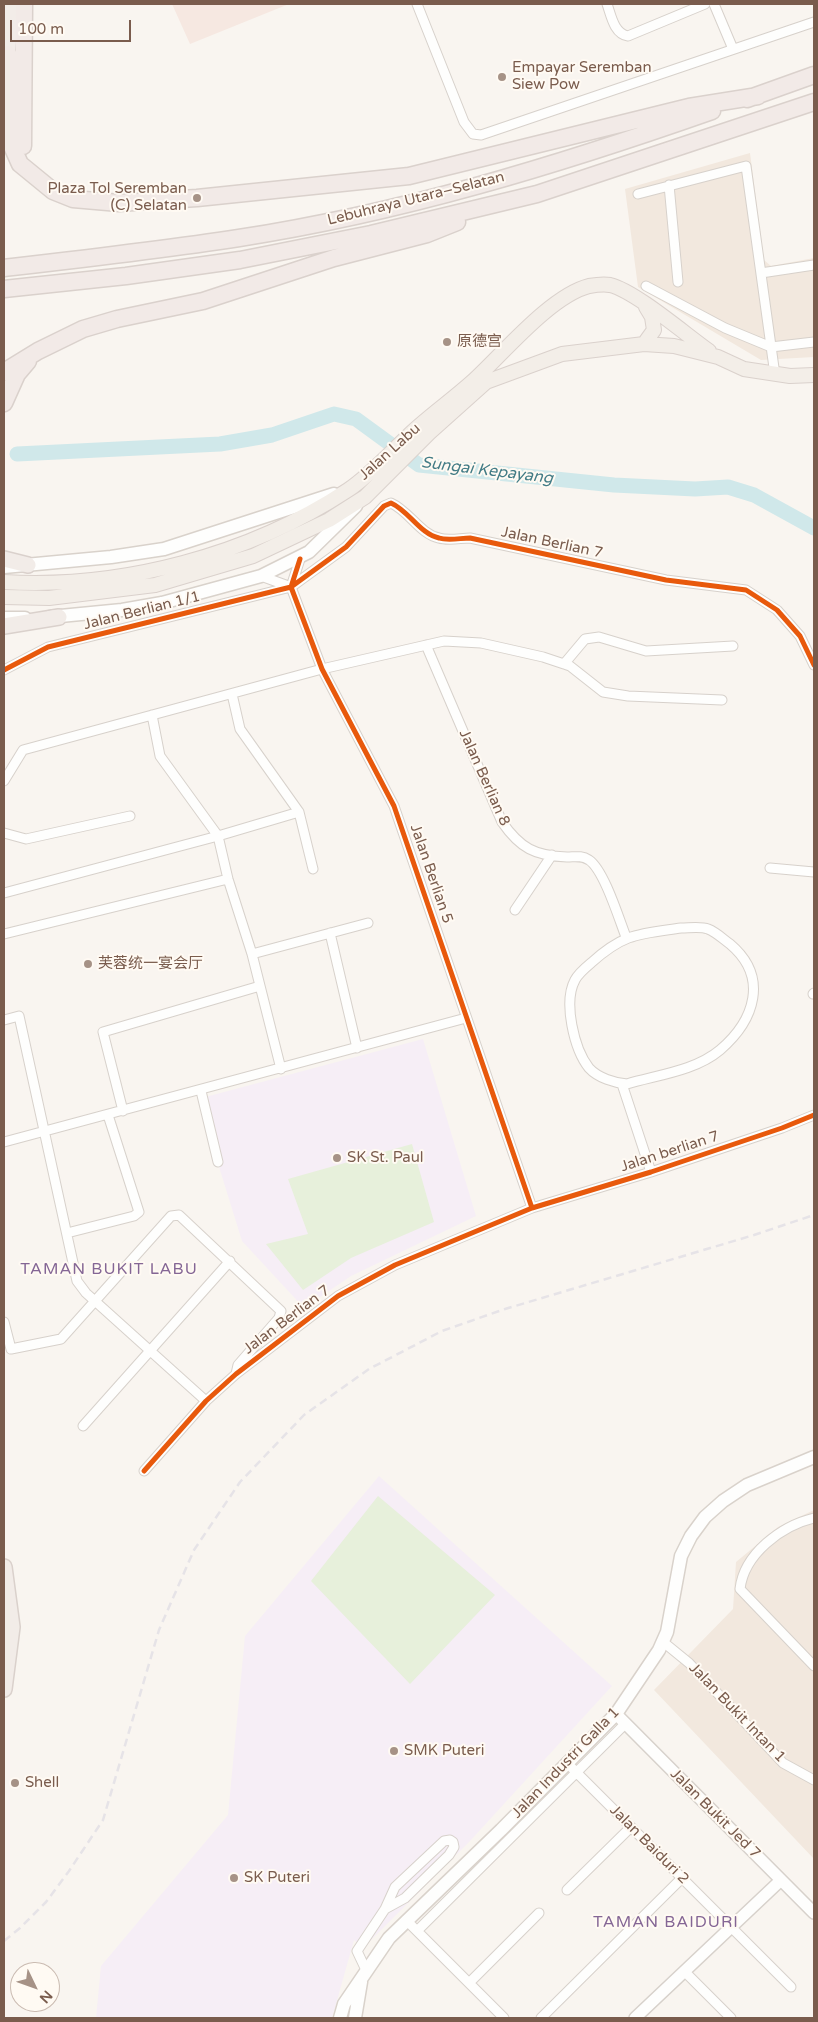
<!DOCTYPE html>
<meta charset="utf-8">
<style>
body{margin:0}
#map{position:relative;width:818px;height:2022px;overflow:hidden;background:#f9f5f0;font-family:"Varela Round",sans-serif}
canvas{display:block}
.frame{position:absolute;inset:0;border:5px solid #7a5c4d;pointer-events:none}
.north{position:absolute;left:10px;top:1962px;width:50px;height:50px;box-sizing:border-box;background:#fffaf3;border:1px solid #cabbb1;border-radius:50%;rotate:132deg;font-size:14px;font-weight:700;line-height:20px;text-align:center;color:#7a5c4d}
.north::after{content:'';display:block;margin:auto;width:18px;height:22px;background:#a69286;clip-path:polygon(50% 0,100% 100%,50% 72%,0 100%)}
.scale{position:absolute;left:10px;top:20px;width:121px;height:22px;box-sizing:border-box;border:2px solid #7a5c4d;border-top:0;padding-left:6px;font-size:15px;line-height:18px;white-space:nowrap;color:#7a5c4d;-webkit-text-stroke:4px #fffaf3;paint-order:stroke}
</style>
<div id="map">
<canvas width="818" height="2022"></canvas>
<div class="frame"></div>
<div class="north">N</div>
<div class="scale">100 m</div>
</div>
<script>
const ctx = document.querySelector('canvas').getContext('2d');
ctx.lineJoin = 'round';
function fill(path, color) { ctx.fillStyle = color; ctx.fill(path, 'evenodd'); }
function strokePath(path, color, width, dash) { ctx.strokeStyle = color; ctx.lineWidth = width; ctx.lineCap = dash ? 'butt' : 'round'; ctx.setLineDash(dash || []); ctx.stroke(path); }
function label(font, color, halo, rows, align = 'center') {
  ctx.font = font + ' "Varela Round","Noto Sans SC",sans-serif'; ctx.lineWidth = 4; ctx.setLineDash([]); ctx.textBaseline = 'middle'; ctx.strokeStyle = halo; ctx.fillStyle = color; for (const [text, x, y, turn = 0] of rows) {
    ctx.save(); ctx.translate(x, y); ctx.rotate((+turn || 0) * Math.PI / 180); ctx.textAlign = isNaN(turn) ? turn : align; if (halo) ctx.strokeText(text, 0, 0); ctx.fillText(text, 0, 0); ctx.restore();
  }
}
const residential = new Path2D(`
 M750 153 764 260 771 266 814 258V357L761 360 638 287 625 189Z
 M814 1510V1859L654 1690 733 1609 736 1562 778 1527Z`);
const commercial = new Path2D(`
 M172 4H289L190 44Z`);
const education = new Path2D(`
 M423 1039 476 1216 351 1276 304 1308 242 1241 198 1099Z
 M379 1476 612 1686 470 1841 363 1948 354 1940 332 2018H96L101 1966 228 1815 245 1636Z`);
const green = new Path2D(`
 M412 1144 434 1222 351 1258 303 1290 266 1244 308 1234 288 1179Z
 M378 1496 495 1595 410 1684 311 1581Z`);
const river = new Path2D(`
 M17 454 220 444 272 435 334 414 356 419 419 465 614 485 695 489 728 487 754 495 814 528`);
const minor = new Path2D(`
 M417 4 464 122 473 134 481 135 814 22
 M607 4C611 15 614 34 628 36L705 4
 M714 4 733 49
 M669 185 678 282
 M638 194 746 166 775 375
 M761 273 814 265
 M646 286 725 328 771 347 814 342
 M300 559 291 587 322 669 394 806 532 1208
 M261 576 291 587
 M426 645 502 822C520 848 535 856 567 857 575 857 581 855 589 860 604 870 619 919 626 937
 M564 664 585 639 599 637 646 651 733 646
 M4 670 48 647 291 587 346 547 384 506 391 503C409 511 420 534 439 538 448 541 461 538 470 538L666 580 746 590 777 610 800 636 814 665
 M232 694 240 729 299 812 313 869
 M152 715 160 756 218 836 228 879 252 954 281 1069
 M4 781 23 750 322 669 444 641 481 643 543 657 570 666 603 692 628 696 722 700
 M4 833 26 839 130 816
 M770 868 814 872
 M4 893 218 836 299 812
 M515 910 552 855
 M681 928C689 928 701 926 708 929 716 932 723 939 730 944 769 977 755 1020 720 1050 695 1071 657 1075 627 1084 615 1083 598 1078 589 1068 574 1049 563 1002 575 980 578 974 585 968 591 963 624 933 639 934 681 928Z
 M330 933 357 1048
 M4 934 228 879
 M252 954 368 923
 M813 994 814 993
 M4 1020 19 1016 77 1281 86 1293 206 1401
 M622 1084 651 1172
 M201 1091 218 1162
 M123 1111 103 1032 260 986
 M4 1142 466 1018
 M67 1233 134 1216 139 1212 108 1115
 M4 1322 11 1349 61 1339 171 1216 179 1215 281 1311 279 1318 238 1365 236 1374
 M83 1426 230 1261
 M144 1471 206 1401 236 1374 338 1296 395 1265 532 1208 651 1172 782 1128 814 1115
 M814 1518C781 1526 744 1554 740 1589L814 1666
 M662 1641 689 1663 783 1763 814 1780
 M567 1763 791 1987
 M567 1890 631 1827
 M406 1920 504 2018
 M417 1931 625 1724
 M366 1970 357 1951 385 1909 395 1887 444 1841 450 1840 453 1842 454 1847 449 1855 405 1898 385 1909
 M684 1971 731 2018
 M469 1983 539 1913
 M541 2018 682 1878`);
const tertiary = new Path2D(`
 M616 1714 814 1913
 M635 2018 781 1880`);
const secondary = new Path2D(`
 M4 567 111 557 164 549 334 494
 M50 617 122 610 162 603 261 576 309 552 356 506
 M4 618H25
 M340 2018 344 2004 389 1938 501 1830 616 1714 659 1650 667 1632 681 1556 691 1536 705 1517 723 1501 747 1485 814 1457
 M355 2018 361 1982`);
const primary = new Path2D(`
 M644 344 654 330 652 317 646 307
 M4 582C122 589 249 555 348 490 370 475 390 453 409 435 429 416 452 400 472 382 502 355 550 296 589 286 595 285 604 284 610 285 635 291 685 334 709 351
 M4 597 49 598 155 585 253 556 329 520 365 497 429 433 486 382 562 354 644 344 674 346 718 357 744 369 790 376 814 375`);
const trunk = new Path2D(`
 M6 67 12 4
 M4 559 28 565
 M4 626 59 617
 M4 1567 12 1627 4 1689`);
const motorway = new Path2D(`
 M8 54 11 144 20 164 53 191 73 199 119 203 197 198 409 176 689 107 758 96
 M747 99 814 75
 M23 146 24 4
 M4 268C82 259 161 250 239 238 401 213 558 165 712 111
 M4 289 126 276 240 260 371 234 537 194 814 102
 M4 372 38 351 83 329 117 319 203 301 334 258 427 234 457 222
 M4 403 17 374 28 361`);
const rail = new Path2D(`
 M4 1941 20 1928 46 1902 69 1871 103 1820 159 1630 194 1550 240 1482 304 1415 369 1369 442 1331 505 1309 754 1235 814 1215`);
const cycleway = new Path2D(`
 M300 559 291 587 322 669 394 806 532 1208
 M4 670 48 647 291 587 346 547 384 506 391 503C409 511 420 534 439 538 448 541 461 538 470 538L666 580 746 590 777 610 800 636 814 665
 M144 1471 206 1401 236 1374 338 1296 395 1265 532 1208 651 1172 782 1128 814 1115`);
const markers = [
 [502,77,5,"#a69286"],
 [197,198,5,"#a69286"],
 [447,342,5,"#a69286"],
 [88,964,5,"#a69286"],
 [337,1158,5,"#a69286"],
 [394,1751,5,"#a69286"],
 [15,1783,5,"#a69286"],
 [234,1878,5,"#a69286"]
];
const poiNames = [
 ["Empayar Seremban",512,68],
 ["Siew Pow",512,85],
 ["Plaza Tol Seremban",187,189,"right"],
 ["(C) Selatan",187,206,"right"],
 ["原德宫",457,342],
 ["芙蓉统一宴会厅",98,964],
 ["SK St. Paul",347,1158],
 ["SMK Puteri",404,1751],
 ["Shell",25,1783],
 ["SK Puteri",244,1878]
];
const streetNames = [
 ["Lebuhraya Utara–Selatan",416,199,-14],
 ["Jalan Labu",390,452,-42],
 ["Jalan Berlian 7",552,543,12],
 ["Jalan Berlian 1/1",142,611,-14],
 ["Jalan Berlian 8",484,778,66],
 ["Jalan Berlian 5",431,874,71],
 ["Jalan berlian 7",670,1152,-18],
 ["Jalan Berlian 7",287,1320,-37],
 ["Jalan Bukit Intan 1",737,1713,46],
 ["Jalan Industri Galla 1",566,1763,-46],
 ["Jalan Bukit Jed 7",715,1814,45],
 ["Jalan Baiduri 2",649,1845,45]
];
const waterNames = [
 ["Sungai Kepayang",487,471,7]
];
const neighbourhoodNames = [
 ["TAMAN BUKIT LABU",109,1270],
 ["TAMAN BAIDURI",666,1923]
];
fill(residential, '#f2e8de');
fill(commercial, '#f6e8e1');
fill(education, '#f6eef6');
fill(green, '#e7f0db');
strokePath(river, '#d0e8ea', 15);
strokePath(minor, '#d7d1cb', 11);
strokePath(tertiary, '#d7d1cb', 14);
strokePath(secondary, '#d9d2cb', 15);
strokePath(primary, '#dad1cc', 16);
strokePath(trunk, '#dad1cc', 18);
strokePath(motorway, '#dad1cc', 19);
strokePath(minor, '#fefefd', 9);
strokePath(tertiary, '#fefefd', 11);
strokePath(secondary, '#fefefd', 12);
strokePath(primary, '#f3eee8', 14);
strokePath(trunk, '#f2ece8', 15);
strokePath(motorway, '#f2eae7', 16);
strokePath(rail, '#e6e3e7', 2.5, [8, 5]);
strokePath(cycleway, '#e8590c', 5);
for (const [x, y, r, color] of markers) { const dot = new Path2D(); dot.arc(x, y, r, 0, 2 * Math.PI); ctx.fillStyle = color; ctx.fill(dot); strokePath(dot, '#fffaf3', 2); }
label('15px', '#7a5c4d', '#fffaf3', poiNames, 'left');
label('15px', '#7a5c4d', '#fffaf3', streetNames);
label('italic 16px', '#437c86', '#fffaf3', waterNames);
ctx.letterSpacing = '1px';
label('16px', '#846695', '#fffaf3', neighbourhoodNames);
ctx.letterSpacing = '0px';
</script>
